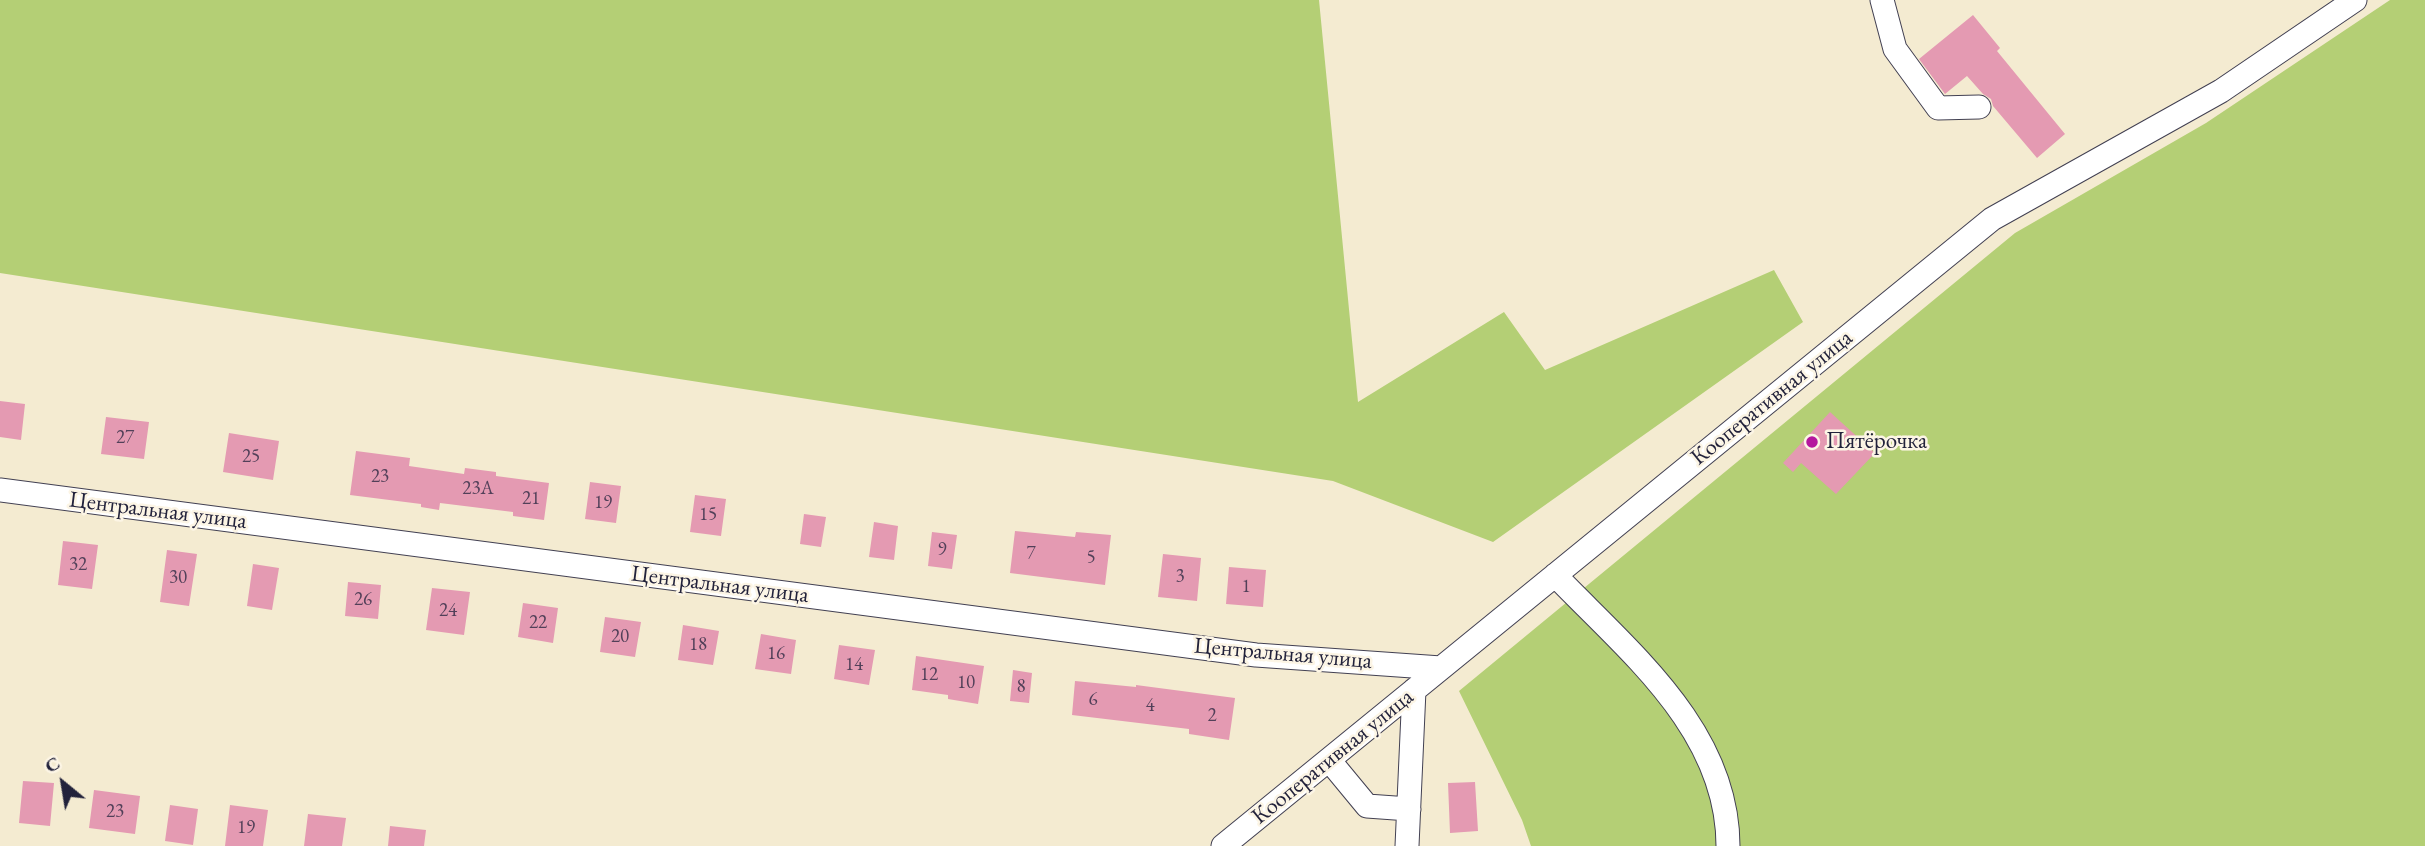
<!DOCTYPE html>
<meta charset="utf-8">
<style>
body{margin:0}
#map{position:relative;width:2425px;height:846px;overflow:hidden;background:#f4ebd1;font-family:"EB Garamond",serif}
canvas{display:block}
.north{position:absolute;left:28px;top:748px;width:70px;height:70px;-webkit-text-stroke:5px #fcf5e5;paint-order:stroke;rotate:330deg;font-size:19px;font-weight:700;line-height:28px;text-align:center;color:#22223b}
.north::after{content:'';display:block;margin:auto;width:24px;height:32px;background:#22223b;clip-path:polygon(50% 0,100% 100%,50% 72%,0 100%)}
</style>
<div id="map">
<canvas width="2425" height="846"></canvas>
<div class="north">С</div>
</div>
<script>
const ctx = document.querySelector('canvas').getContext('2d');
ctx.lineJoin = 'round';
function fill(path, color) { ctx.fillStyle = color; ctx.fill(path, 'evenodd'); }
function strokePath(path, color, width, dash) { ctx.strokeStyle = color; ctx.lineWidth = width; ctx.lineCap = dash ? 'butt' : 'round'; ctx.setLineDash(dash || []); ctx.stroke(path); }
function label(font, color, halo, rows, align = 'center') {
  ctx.font = font + ' "EB Garamond",serif'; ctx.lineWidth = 5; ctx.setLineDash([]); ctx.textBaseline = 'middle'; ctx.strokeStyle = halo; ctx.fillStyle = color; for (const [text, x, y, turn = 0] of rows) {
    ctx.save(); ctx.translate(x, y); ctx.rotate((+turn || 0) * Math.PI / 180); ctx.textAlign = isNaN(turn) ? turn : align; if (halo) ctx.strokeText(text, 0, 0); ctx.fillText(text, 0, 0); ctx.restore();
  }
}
const green = new Path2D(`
 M0 0H1319L1358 402 1504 312 1545 370 1774 270 1803 322 1493 542 1333 481 0 273Z
 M2390 0H2425V846H1531L1522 820 1459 691 2015 233 2206 123Z`);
const building = new Path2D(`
 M1973 15 2000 48 1997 51 2065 134 2037 158 1993 106 1991 99 1983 94 1967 76 1945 94 1919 59Z
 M0 401 25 404 21 440 0 437Z
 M1830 412 1875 453 1836 494 1801 463 1793 472 1783 463Z
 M106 417 149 422 144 459 101 454Z
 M229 433 279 441 273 480 223 472Z
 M356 451 410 458 409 466 464 474 465 468 496 472V476L549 483 544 520 513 516V512L440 503 439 510 421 507V504L350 495Z
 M590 482 621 486 616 523 585 519Z
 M695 495 726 499 721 536 690 532Z
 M804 514 826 517 821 547 800 544Z
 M874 522 898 526 894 560 869 557Z
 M1015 531 1075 537 1076 532 1111 535 1105 585 1010 573Z
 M932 532 957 535 952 569 928 566Z
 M63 541 98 545 92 589 58 585Z
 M167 550 197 554 189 606 160 602Z
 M1163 554 1201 558 1197 601 1158 597Z
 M253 564 279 568 272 610 247 606Z
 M1229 567 1266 570 1263 607 1226 604Z
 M348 582 381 585 378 619 345 616Z
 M432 588 470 592 464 635 426 630Z
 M523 603 558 608 553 643 518 637Z
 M605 617 641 622 635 657 600 652Z
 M683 625 719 631 713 665 678 660Z
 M761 634 796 640 791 674 755 669Z
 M839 645 875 650 869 685 834 679Z
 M916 656 984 666 978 704 948 699V695L912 690Z
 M1013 670 1032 673 1029 703 1010 701Z
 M1075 681 1136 687V685L1235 698 1229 740 1189 734V729L1072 715Z
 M23 781 54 783 50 826 19 823Z
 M1475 782 1478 831 1450 833 1448 783Z
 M94 790 140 796 135 834 89 828Z
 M170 805 198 809 193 845 165 841Z
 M230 805 268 810 263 846H225Z
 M308 814 346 818 342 846H304Z
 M390 826 426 830 424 846H388Z`);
const minor = new Path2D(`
 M1882 0 1895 49 1938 108 1979 107
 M0 490 1256 655 1441 668
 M1555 575C1629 652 1728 730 1728 846
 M1329 760 1367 806 1409 809
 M1223 846 1992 219 2221 91 2355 0
 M1407 846 1414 690`);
const markers = [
 [1812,442,7,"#b5179e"]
];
const numberNames = [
 ["27",125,438],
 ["25",251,457],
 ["23",380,477],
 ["23А",478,489],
 ["21",531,499],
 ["19",603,503],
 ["15",708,515],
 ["9",942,550],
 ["7",1031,554],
 ["5",1091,558],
 ["32",78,565],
 ["3",1180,577],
 ["30",178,578],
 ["1",1246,587],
 ["26",363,600],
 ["24",448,611],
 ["22",538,623],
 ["20",620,637],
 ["18",698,645],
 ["16",776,654],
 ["14",854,665],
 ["12",929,675],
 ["10",966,683],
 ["8",1021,687],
 ["6",1093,700],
 ["4",1150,706],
 ["2",1212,716],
 ["23",115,812],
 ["19",246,828]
];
const streetNames = [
 ["Кооперативная улица",1772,398,-39],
 ["Центральная улица",158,511,7],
 ["Центральная улица",720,585,7],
 ["Центральная улица",1283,654,5],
 ["Кооперативная улица",1333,757,-39]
];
const poiNames = [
 ["Пятёрочка",1826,442]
];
fill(green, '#b4cf75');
fill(building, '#e49ab2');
strokePath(minor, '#424052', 25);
strokePath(minor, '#fff', 23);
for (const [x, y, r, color] of markers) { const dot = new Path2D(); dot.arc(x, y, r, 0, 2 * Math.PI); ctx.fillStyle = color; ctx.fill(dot); strokePath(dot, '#fcf5e5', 2.5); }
label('19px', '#524059', null, numberNames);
label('23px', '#22223b', '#fcf5e5', streetNames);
label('23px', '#22223b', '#fcf5e5', poiNames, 'left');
</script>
